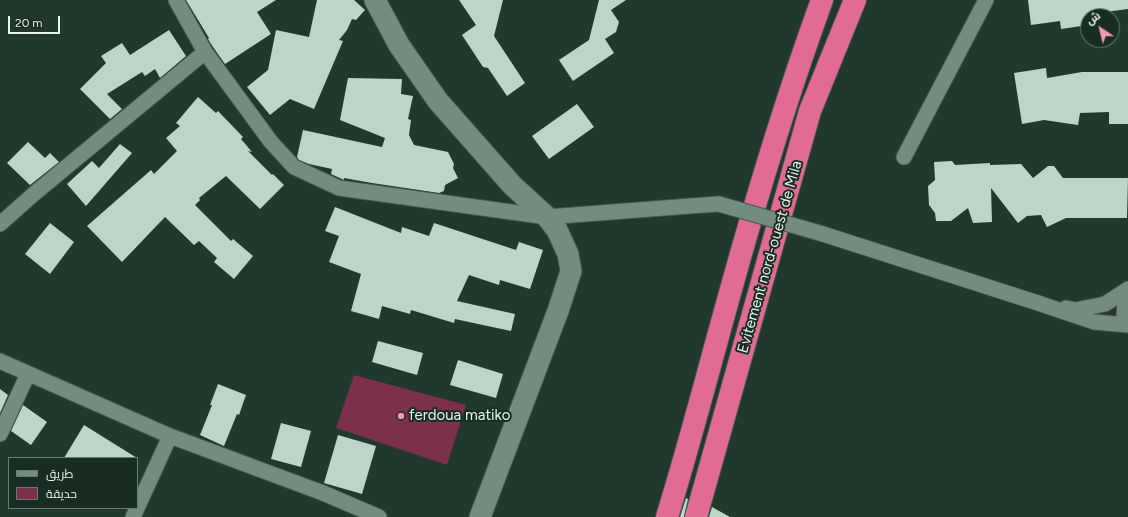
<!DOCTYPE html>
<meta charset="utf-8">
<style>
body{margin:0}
#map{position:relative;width:1128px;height:517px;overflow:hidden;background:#21382c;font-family:Figtree,Cairo,sans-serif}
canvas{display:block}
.legend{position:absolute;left:8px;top:457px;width:130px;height:52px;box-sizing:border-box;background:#182d22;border:1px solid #6a7c72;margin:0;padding:5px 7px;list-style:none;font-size:12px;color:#e6f3eb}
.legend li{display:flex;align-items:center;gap:8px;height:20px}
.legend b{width:20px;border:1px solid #6a7c72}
.north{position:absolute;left:1080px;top:8px;width:40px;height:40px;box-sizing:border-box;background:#182d22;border:1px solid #6a7c72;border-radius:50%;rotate:325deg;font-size:11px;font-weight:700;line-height:16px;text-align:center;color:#e6f3eb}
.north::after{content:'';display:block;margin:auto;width:14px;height:18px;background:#f09ab4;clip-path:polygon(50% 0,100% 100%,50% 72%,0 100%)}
.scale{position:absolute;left:8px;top:16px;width:52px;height:18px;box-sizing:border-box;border:2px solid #e6f3eb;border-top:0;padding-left:5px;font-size:12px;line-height:14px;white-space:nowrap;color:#e6f3eb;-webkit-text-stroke:3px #182d22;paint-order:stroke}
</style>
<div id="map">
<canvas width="1128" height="517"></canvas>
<ul class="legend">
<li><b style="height:5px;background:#738c7d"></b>طريق</li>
<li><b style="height:11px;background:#7b304b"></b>حديقة</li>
</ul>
<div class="north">ش</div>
<div class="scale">20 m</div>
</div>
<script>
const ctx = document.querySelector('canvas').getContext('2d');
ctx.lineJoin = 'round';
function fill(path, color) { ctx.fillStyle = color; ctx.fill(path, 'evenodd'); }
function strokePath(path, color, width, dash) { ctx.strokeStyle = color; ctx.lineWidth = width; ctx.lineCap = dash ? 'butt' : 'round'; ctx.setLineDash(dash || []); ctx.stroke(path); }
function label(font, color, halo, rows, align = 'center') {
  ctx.font = font + ' Figtree,sans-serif'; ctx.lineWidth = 4; ctx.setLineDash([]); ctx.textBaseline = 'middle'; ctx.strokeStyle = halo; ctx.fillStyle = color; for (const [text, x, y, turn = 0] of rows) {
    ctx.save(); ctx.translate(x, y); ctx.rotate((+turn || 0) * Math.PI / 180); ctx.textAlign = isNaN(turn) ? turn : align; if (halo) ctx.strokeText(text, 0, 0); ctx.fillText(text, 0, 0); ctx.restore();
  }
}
const green = new Path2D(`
 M354 375 466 405 447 465 336 428Z`);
const building = new Path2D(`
 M186 0H276L257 12 271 34 225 64 213 47 208 39 209 38Z
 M317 0H354L365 10 356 20 352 19 347 30 339 40 343 41 314 109 290 99 270 115 247 87 268 70 276 30 309 37Z
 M459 0H503L494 36 525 83 507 96 488 68 483 67 462 35 476 25Z
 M599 0H626L611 10 619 22 616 32 605 39 614 53 573 81 559 60 589 40Z
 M1028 0H1128V9L1090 14V16H1088V25L1061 29 1060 21 1031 25Z
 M169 30 186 56 160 78 155 69 145 76 142 72 107 94 122 109 110 119 80 89 106 63 101 56 122 43 130 55Z
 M1046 68 1047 78 1082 72H1128V124H1109V112L1080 113 1078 125 1044 120 1022 124 1014 73Z
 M348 78 402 79 401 94 413 96 408 119 411 120 409 135 414 145 448 152 454 164 453 168 458 178 445 185 444 191 439 193 372 183 344 178V180L342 179 331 174 332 169 309 164 299 160 297 157 303 130 382 147 385 138 340 120Z
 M198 97 216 113 218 111 243 137 241 139 252 152 248 151 272 175 273 174 284 185 260 209 226 176 199 198 200 200 195 205 231 241 233 239 253 256 234 279 214 262 217 258 199 241 194 245 165 217 122 262 87 226 151 170 154 174 177 151 166 138 180 126 176 123Z
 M577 104 594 127 549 159 532 136Z
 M28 142 45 158 50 153 59 162 30 185 7 163Z
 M120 144 132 153 86 206 67 184 92 161 99 168Z
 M952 161 955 165 990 163V165L1021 164 1033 178 1048 166H1054L1063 178H1128L1127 218H1066L1047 227 1041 215 1027 216 1018 223 991 188 992 222 973 223 968 208 951 221H936L935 213 929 205 928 186 935 180 934 162Z
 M335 207 401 233 402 227 429 236 434 223 516 250 519 242 543 250 530 289 500 280 499 285 469 275 457 301 515 314 511 331 455 319 454 323 411 310 410 314 382 306 379 319 351 311 361 274 329 262 339 236 325 231Z
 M50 223 74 242 50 274 25 254Z
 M378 341 423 353 417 375 372 362Z
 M458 360 503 374 496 398 450 385Z
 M218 384 246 395 239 415 237 414 224 446 200 435 212 405H210Z
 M0 389 8 395 0 413Z
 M23 405 47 422 31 445 11 431Z
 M281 423 311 431 301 467 271 459Z
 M84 425 137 458H64Z
 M338 435 376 446 362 494 324 483Z
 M686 498 688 499 684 517H680Z
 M712 507 730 517H709Z`);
const street = new Path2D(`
 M176 0 205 52 271 142 294 167 339 188 547 217 690 206 719 204
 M904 157 986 0
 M0 224 35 193 205 52
 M823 234 1038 303 1094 322 1128 325
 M1128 294 1125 299 1124 317 1128 323
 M1066 308 1075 310 1105 304 1128 289
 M0 361 170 436 323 493 379 517
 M0 434 28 374
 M133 517 170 436`);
const secondary = new Path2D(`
 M375 0 399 45 438 101 512 185 547 217 557 230 568 254 571 271 558 311 480 517`);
const highway = new Path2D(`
 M667 517C690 443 709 368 730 293 757 195 787 96 822 0
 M696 517 810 111 855 0`);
const streetBridge = new Path2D(`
 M719 204 823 234`);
const markers = [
 [401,416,4,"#f09ab4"]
];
const streetNames = [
 ["Evitement nord-ouest de Mila",770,257,-74]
];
const poiNames = [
 ["ferdoua matiko",409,416]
];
fill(green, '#7b304b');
fill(building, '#bbd6c6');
strokePath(street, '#42564c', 17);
strokePath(secondary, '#42564c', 23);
strokePath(highway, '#42564c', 24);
strokePath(street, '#738c7d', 15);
strokePath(secondary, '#738c7d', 21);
strokePath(highway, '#e16b94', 22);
strokePath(streetBridge, '#42564c', 17, []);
strokePath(streetBridge, '#738c7d', 15);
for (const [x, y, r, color] of markers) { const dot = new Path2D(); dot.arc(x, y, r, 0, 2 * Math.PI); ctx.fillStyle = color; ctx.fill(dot); strokePath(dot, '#182d22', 1.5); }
label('15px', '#e6f3eb', '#182d22', streetNames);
label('15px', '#e6f3eb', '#182d22', poiNames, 'left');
</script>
